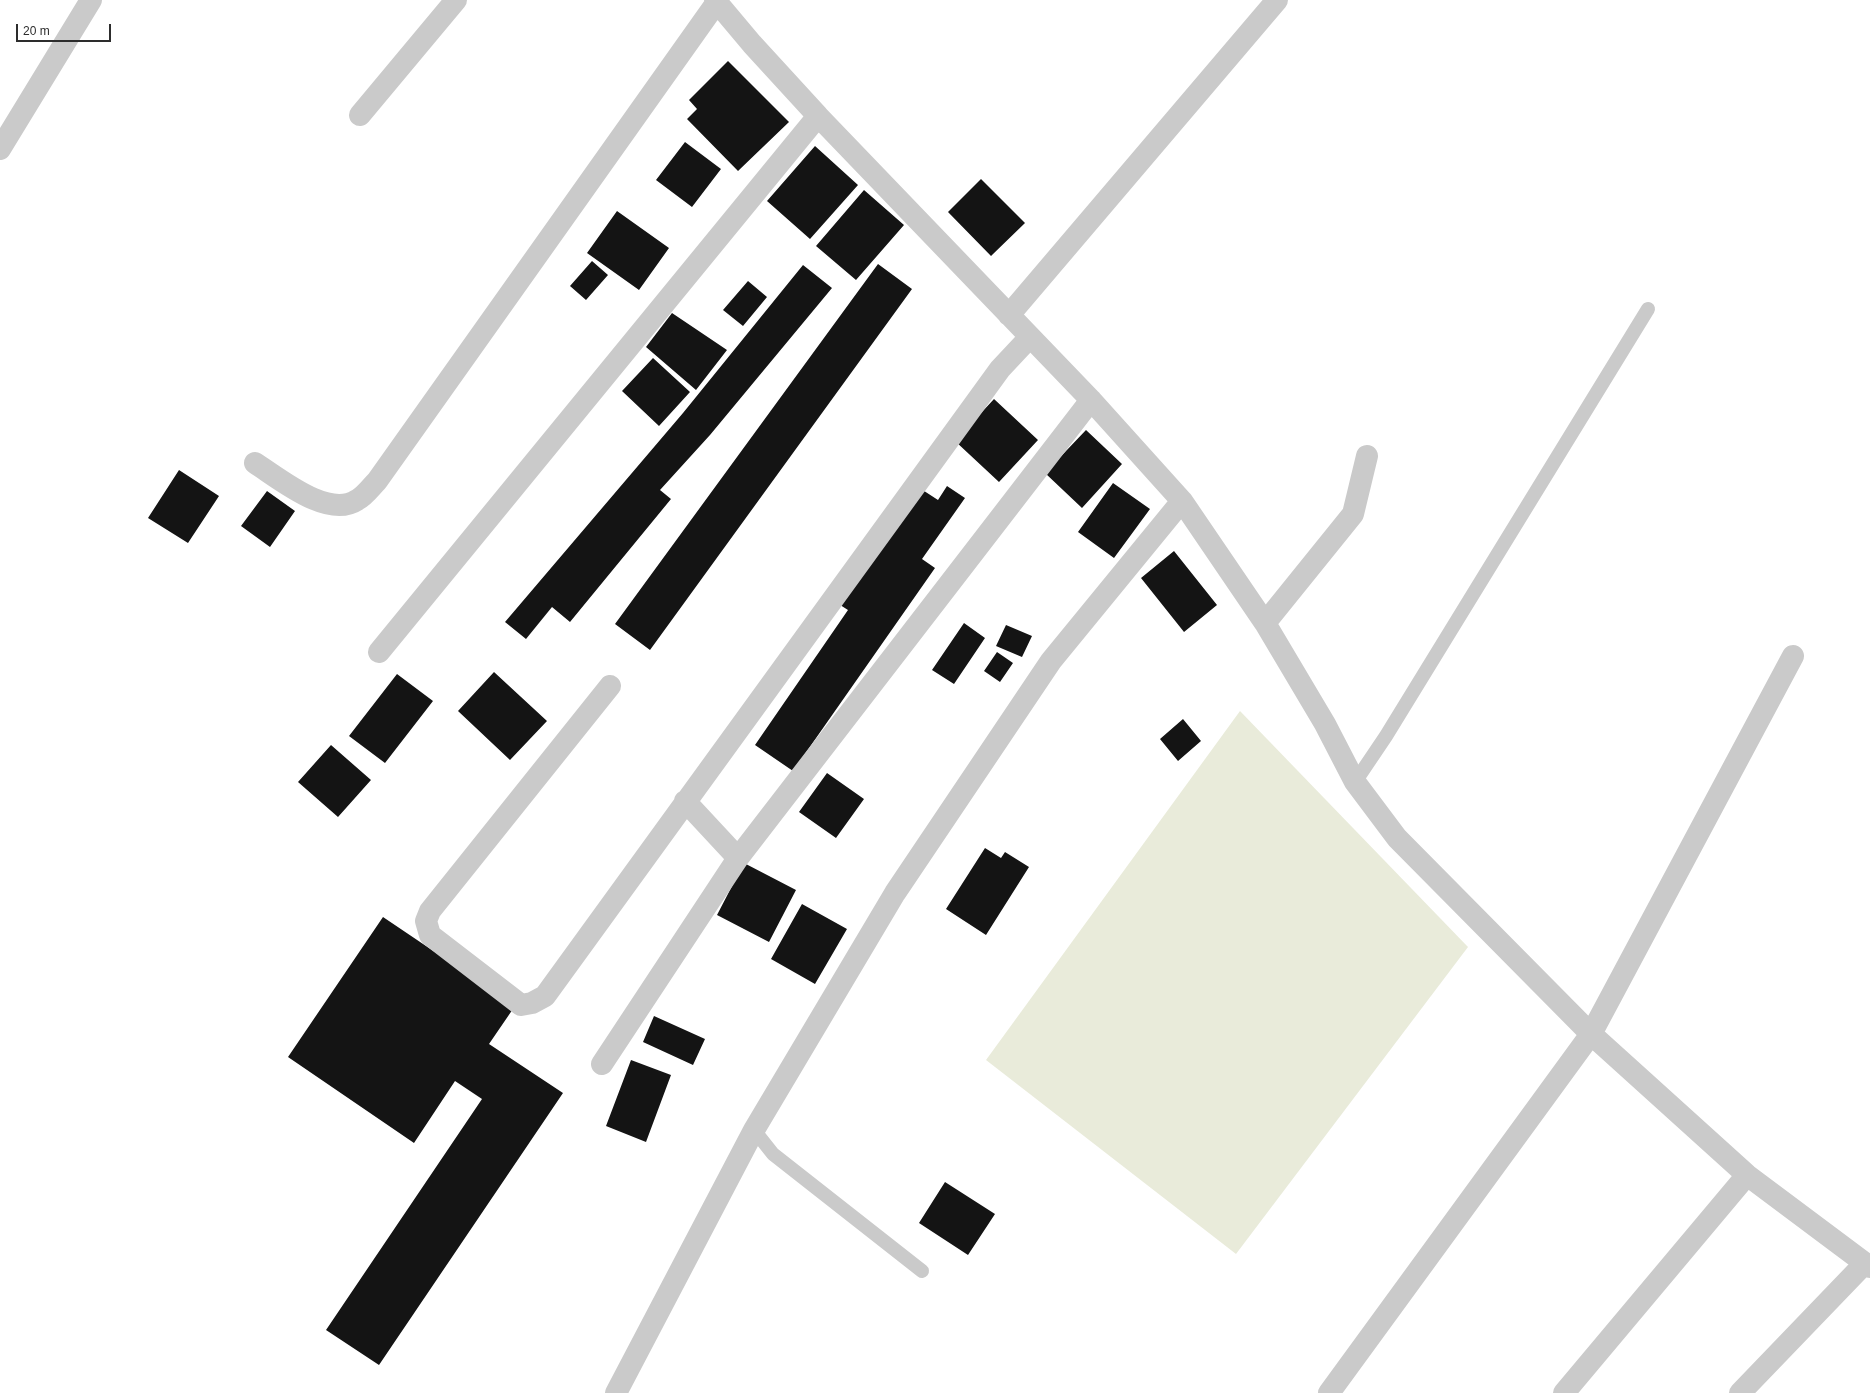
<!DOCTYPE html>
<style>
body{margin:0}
#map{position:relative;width:1870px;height:1393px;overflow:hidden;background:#fff;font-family:Arial,sans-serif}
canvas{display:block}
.scale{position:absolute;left:16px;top:24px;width:95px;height:18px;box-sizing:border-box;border:2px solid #2d2d2d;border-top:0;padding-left:5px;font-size:12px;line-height:14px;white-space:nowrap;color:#2d2d2d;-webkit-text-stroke:3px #fff;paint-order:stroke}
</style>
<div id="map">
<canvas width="1870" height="1393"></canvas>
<div class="scale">20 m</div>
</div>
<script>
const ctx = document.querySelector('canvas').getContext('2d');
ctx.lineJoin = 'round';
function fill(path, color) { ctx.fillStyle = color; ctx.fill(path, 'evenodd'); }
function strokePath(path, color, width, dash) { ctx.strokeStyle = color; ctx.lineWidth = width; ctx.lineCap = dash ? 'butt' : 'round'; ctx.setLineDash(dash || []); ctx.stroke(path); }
const green = new Path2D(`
 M1240 711 1468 947 1236 1254 986 1060Z`);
const building = new Path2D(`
 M728 61 789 122 738 171 687 119 697 109 689 100Z
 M685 142 721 169 692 207 656 180Z
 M815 146 858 185 810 239 767 201Z
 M981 179 1025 223 991 256 948 212Z
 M864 190 904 225 856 280 816 246Z
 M617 211 669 248 639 290 587 253Z
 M592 261 608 275 586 300 570 286Z
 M878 264 912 289 650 650 615 624Z
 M803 265 832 288 710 435 660 490 671 499 570 622 552 607 526 639 505 622 683 413Z
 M748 281 767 297 743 326 723 310Z
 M672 313 727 350 696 390 646 347Z
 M653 358 690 392 659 426 622 391Z
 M994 399 1038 440 999 482 955 441Z
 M1086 430 1122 464 1082 508 1045 473Z
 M179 470 219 496 188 543 148 518Z
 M1113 483 1150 509 1114 558 1078 532Z
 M947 486 965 498 922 559 935 568 793 771 755 745 848 610 837 603 918 487 938 500Z
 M267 491 295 511 270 547 241 526Z
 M1174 551 1217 605 1184 632 1141 578Z
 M964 623 985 638 954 684 932 670Z
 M1006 625 1032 636 1022 657 996 646Z
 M997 652 1013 663 1000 682 984 671Z
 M494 672 547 721 510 760 458 711Z
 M397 674 433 701 385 763 349 736Z
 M1183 719 1201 741 1178 761 1160 739Z
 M331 745 371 780 338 817 298 782Z
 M827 773 864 799 836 838 799 812Z
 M985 848 1001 858 1005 852 1029 867 986 935 946 909Z
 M744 863 796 890 769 942 717 915Z
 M802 904 847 929 815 984 771 959Z
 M383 917 515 1006 489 1044 563 1093 379 1365 326 1330 482 1099 455 1081 414 1143 288 1057Z
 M654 1016 705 1039 693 1065 643 1042Z
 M631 1060 671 1075 646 1142 606 1126Z
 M945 1182 995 1214 968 1255 919 1223Z`);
const lane = new Path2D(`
 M1355 782 1386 736 1648 309
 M754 1130 773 1154 922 1271`);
const street = new Path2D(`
 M715 0 752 44 818 116 1091 400 1182 501 1265 623 1325 724 1355 782 1397 838 1591 1034 1747 1175 1870 1267
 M360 115 456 0
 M0 149 91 0
 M1009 315 1277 0
 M255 463C280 479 328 519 357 500 365 496 371 487 377 481L717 2
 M1265 623 1353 514 1367 456
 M379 652 818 116
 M610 686 430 911 426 921 430 935 521 1005 532 1003 545 996 1000 369 1030 337
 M685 801 738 858
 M602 1064 738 858 1091 400
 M616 1393 754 1130 895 893 1051 661 1182 501
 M1329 1393 1591 1034 1793 656
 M1564 1393 1747 1175
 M1740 1393 1865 1263`);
fill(green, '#e9ebda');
fill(building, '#141414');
strokePath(lane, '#cacaca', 14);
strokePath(street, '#cacaca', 22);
</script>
